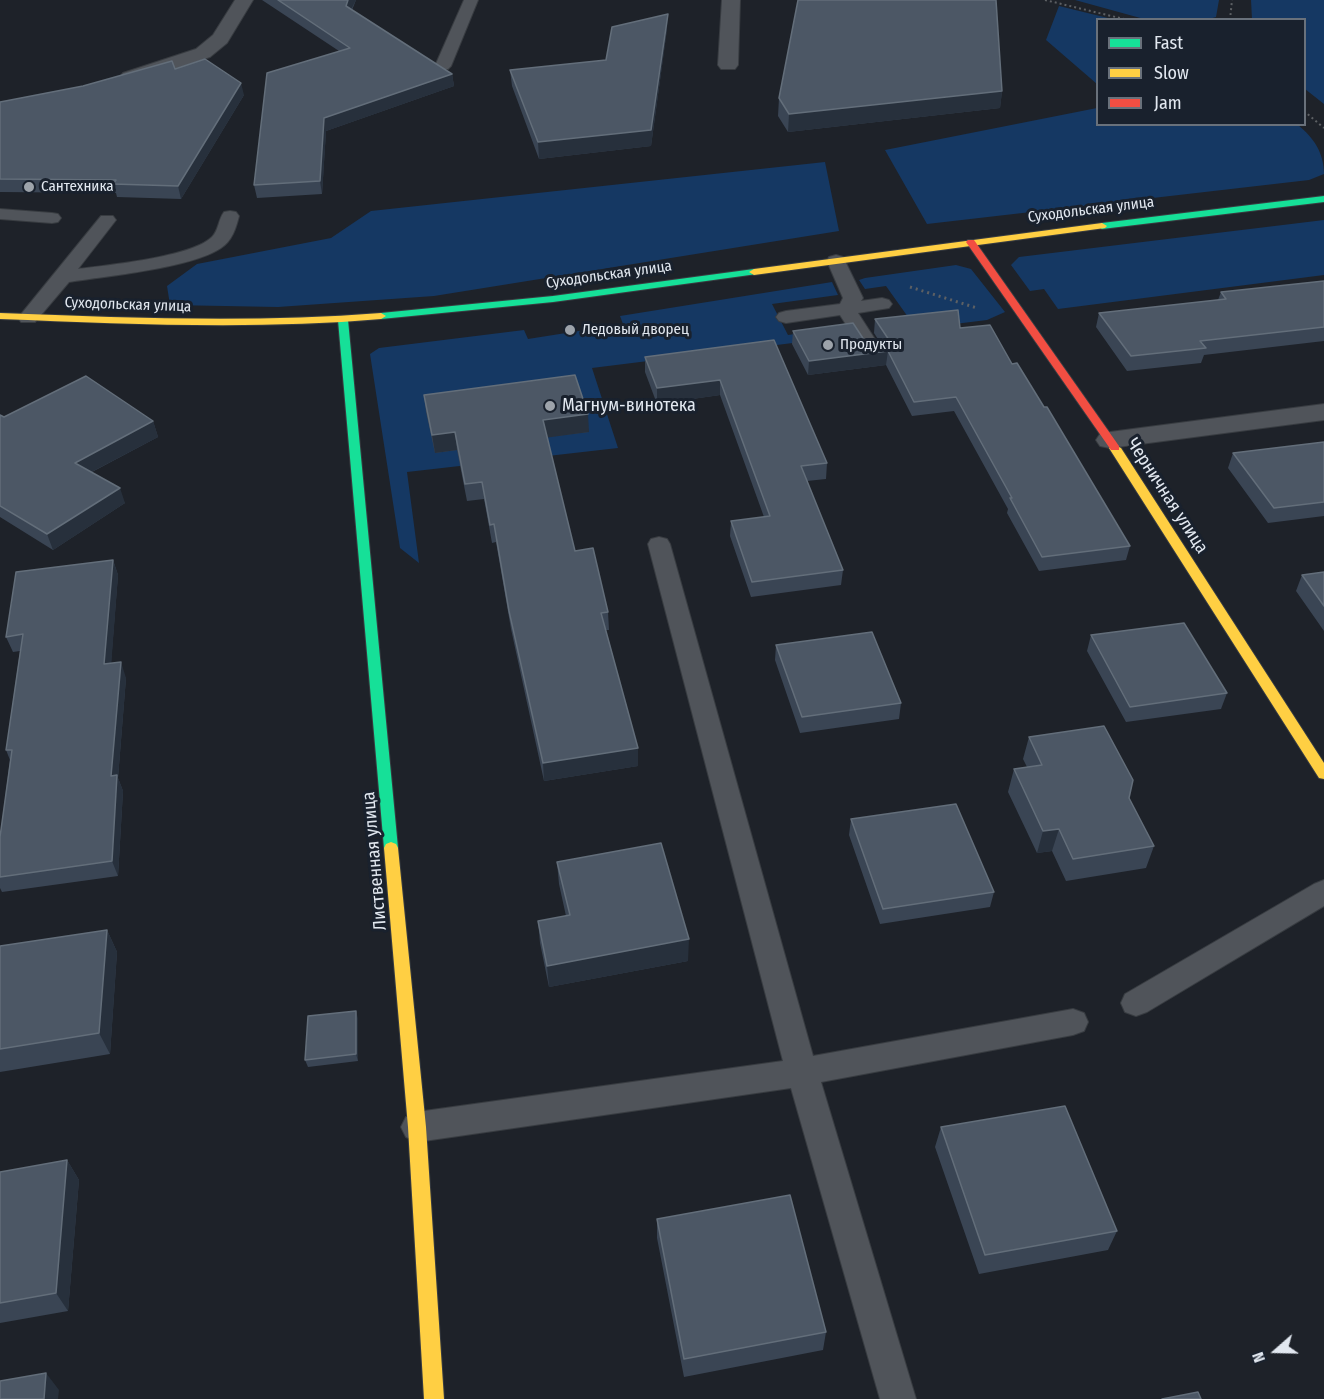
<!DOCTYPE html>
<meta charset="utf-8">
<style>
body{margin:0}
#map{position:relative;width:1324px;height:1399px;overflow:hidden;background:#1e2229;font-family:"Fira Sans Condensed",sans-serif}
canvas{display:block}
.legend{position:absolute;left:1096px;top:18px;width:210px;height:108px;box-sizing:border-box;background:#19212d;border:2px solid #69717b;margin:0;padding:8px 10px;list-style:none;font-size:18px;color:#e2e8f0}
.legend li{display:flex;align-items:center;gap:12px;height:30px}
.legend b{width:30px;border:2px solid #69717b}
.north{position:absolute;left:1246px;top:1321px;width:60px;height:60px;-webkit-text-stroke:4px #19212d;paint-order:stroke;rotate:250deg;font-size:16px;font-weight:700;line-height:24px;text-align:center;color:#e2e8f0}
.north::after{content:'';display:block;margin:auto;width:21px;height:27px;background:#e2e8f0;clip-path:polygon(50% 0,100% 100%,50% 72%,0 100%)}
</style>
<div id="map">
<canvas width="1324" height="1399"></canvas>
<ul class="legend">
<li><b style="height:8px;background:#16e098"></b>Fast</li>
<li><b style="height:8px;background:#ffcf43"></b>Slow</li>
<li><b style="height:8px;background:#f24e42"></b>Jam</li>
</ul>
<div class="north">N</div>
</div>
<script>
const ctx = document.querySelector('canvas').getContext('2d');
ctx.lineJoin = 'round';
function fill(path, color) { ctx.fillStyle = color; ctx.fill(path, 'evenodd'); }
function strokePath(path, color, width, dash) { ctx.strokeStyle = color; ctx.lineWidth = width; ctx.lineCap = dash ? 'butt' : 'round'; ctx.setLineDash(dash || []); ctx.stroke(path); }
function label(font, color, halo, rows, align = 'center') {
  ctx.font = font + ' "Fira Sans Condensed",sans-serif'; ctx.lineWidth = 6; ctx.setLineDash([]); ctx.textBaseline = 'middle'; ctx.strokeStyle = halo; ctx.fillStyle = color; for (const [text, x, y, turn = 0] of rows) {
    ctx.save(); ctx.translate(x, y); ctx.rotate((+turn || 0) * Math.PI / 180); ctx.textAlign = isNaN(turn) ? turn : align; if (halo) ctx.strokeText(text, 0, 0); ctx.fillText(text, 0, 0); ctx.restore();
  }
}
const green = new Path2D(`
 M1075 0H1219L1216 17 1209 19H1144Z
 M1251 0H1324V104L1305 89 1304 20 1252 19Z
 M1059 6 1112 19 1098 20 1097 84 1046 40Z
 M1097 108 1098 124 1298 125C1314 138 1324 153 1324 174L1309 180 927 224 885 150Z
 M825 162 839 231 434 296 278 307 170 305 167 286 197 264 331 238 371 211Z
 M1324 220V275L1058 309 1044 289 1030 291 1011 265 1019 257Z
 M956 265 971 269 1005 312 987 320 906 330 908 317 886 286 865 289 859 280 865 278Z
 M832 282 838 295 772 304 788 335 841 328 849 336 592 368 618 448 407 472 419 563 400 548 370 354 379 348 524 330 528 339 623 324 620 316Z`);
const pathFar1 = new Path2D(`
 M1045 0 1128 20
 M1230 20 1232 0
 M1304 111 1324 128`);
const path = new Path2D(`
 M910 287 977 308`);
const lane = new Path2D(`
 M464 0H478L451 66 448 69H438L435 66Z
 M0 209 52 213 58 214 61 218 58 222 52 223 0 219Z
 M230 211 236 212 239 216C236 228 232 241 221 248 192 268 106 276 69 282L35 322H21L18 318 101 216H113L116 220 78 269C108 265 192 257 212 237 219 230 218 220 224 212Z
 M836 255 843 257 845 261 863 298 861 301 882 298 889 300 892 304 889 308 858 313 887 358 884 362H870L840 315 786 323 779 321 776 317 779 313 786 311 840 304 843 298 827 261 829 257Z
 M659 537 667 539 670 544 813 1056 1073 1009 1084 1013 1088 1022 1084 1031 1073 1035 821 1082 916 1399H880L791 1088 417 1142 406 1137 401 1127 406 1117 417 1112 783 1061 648 544 651 539Z
 M1324 880V906L1147 1012 1136 1016 1125 1012 1121 1003 1125 994 1314 884Z`);
const street = new Path2D(`
 M235 0H253L227 43 210 57 137 81H123L120 77 123 73 196 49 213 35Z
 M722 0H740L738 65 735 69H721L718 65Z
 M1324 404V420L1110 448 1100 446 1096 440 1100 434 1110 432Z`);
const fast = new Path2D(`
 M1324 196V202L1102 229 1097 226 1102 223Z
 M754 269 757 270V274L553 302 381 319 376 316 381 313 553 296Z
 M343 317 348 320 398 848 396 852 391 854 386 852 384 848 338 320Z`);
const slow = new Path2D(`
 M1102 223 1107 226 1105 228 754 275 749 272 754 269Z
 M0 313C127 318 254 323 381 313L386 316 381 319C254 330 127 324 0 319Z
 M1115 445 1121 448 1324 763V779L1319 778 1109 448Z
 M391 842 396 844 398 848 426 1127 444 1399H424L408 1127 384 848 386 844Z`);
const jam = new Path2D(`
 M968 240H974L1119 446V450H1111L966 242Z`);
const wall = new Path2D(`
 M262 0H356L352 10 452 74 454 86 326 131 322 194 257 198 254 185 339 51Z
 M667 29 651 146 539 159 512 86 510 70 606 60Z
 M175 69 244 95 181 199 117 197 116 193 0 192V102Z
 M1002 91 1000 108 788 132 778 116 779 98Z
 M1324 281V341L1204 355 1201 363 1127 371 1096 327 1099 313 1218 300 1221 292Z
 M875 319 960 328 1012 364 1130 546 1126 560 1039 571 1007 513 1008 509 954 411 912 416 886 365 808 375 792 344 793 331 870 349 885 350 874 333Z
 M774 340 827 463 826 479 807 481 843 570 841 585 751 597 730 536 731 521 764 517 720 395 657 404 645 372V357Z
 M424 395 589 432 547 437 575 551 608 612 609 630H606L638 748V766L544 781 511 629 496 542 492 543 484 499 467 501 457 450 435 453 426 412Z
 M0 415 4 417 153 421 158 437 92 472 125 503 53 550 0 517Z
 M1324 442V516L1268 523 1228 468 1233 453Z
 M113 560 118 575 111 663 126 678 118 778 123 791 118 876 2 892 0 888V837L10 760 6 750 20 651 13 652 6 637Z
 M1324 572V631L1296 591 1302 575Z
 M1091 635 1227 693 1221 709 1126 722 1087 651Z
 M776 645 901 703 899 719 800 733 775 660Z
 M1029 737 1129 798 1154 846 1146 868 1066 881 1052 851 1037 853 1008 792 1014 769 1027 767 1023 759Z
 M851 819 994 892 990 907 880 924 849 835Z
 M557 862 688 961 549 987 540 943 538 921 566 916 559 884Z
 M107 930 117 952 110 1054 0 1072V946Z
 M358 1018V1061L308 1067 305 1060Z
 M941 1127 1117 1231 1108 1250 979 1274 935 1147Z
 M67 1160 79 1180 68 1311 0 1323V1172Z
 M657 1219 826 1332 823 1350 684 1377 657 1238Z`);
const shadedWall = new Path2D(`
 M348 0H356L347 18 346 6Z
 M668 14 667 29 651 146 539 159 538 142Z
 M452 74 454 86 326 131 322 194 320 181 324 118Z
 M241 83 244 95 181 199 178 186Z
 M1002 91 1000 108 788 132 789 114Z
 M888 351 886 365 808 375 809 361Z
 M720 380V395L657 404V388Z
 M588 414 589 432 544 438 543 420Z
 M153 421 158 437 80 478 75 463Z
 M455 432 457 450 435 453 432 435Z
 M120 488 125 503 53 550 47 534Z
 M113 560 118 575 110 680 104 664Z
 M121 662 126 678 118 778 123 791 118 876 112 861 111 776Z
 M638 748V766L544 781 543 763Z
 M1059 829 1052 851 1037 853 1043 831Z
 M107 930 117 952 110 1054 99 1033Z
 M689 939 688 961 549 987 547 966Z
 M356 1011 358 1018V1061L356 1054Z
 M67 1160 79 1180 68 1311 56 1293Z
 M46 1373 59 1390 58 1399H44Z`);
const building = new Path2D(`
 M278 0H348L346 6 452 74 324 118 320 181 254 185 267 73 350 48Z
 M798 0H996L1002 91 789 114 779 98Z
 M668 14 651 130 538 142 510 70 606 60 612 27Z
 M205 59 241 83 178 186 113 184 116 180 0 179V102L83 86 172 61 175 69Z
 M1324 281V327L1200 341 1206 348 1131 356 1099 313 1226 299 1221 292Z
 M958 310 960 328 990 325 1012 364 1017 363 1044 407H1047L1130 546 1042 557 1010 498H1012L956 397 914 402 888 351 809 361 793 331 853 323 870 349 886 350 891 343 875 319Z
 M774 340 827 463 801 466 843 570 752 582 731 521 770 516 720 380 657 388 645 357Z
 M575 375 588 414 543 420 575 551 593 548 608 612 601 613 638 748 543 763 509 611 494 524 490 525 482 482 465 484 455 432 432 435 424 395Z
 M86 376 153 421 75 463 120 488 47 534 0 506V415L4 417Z
 M1324 442V502L1274 508 1233 453Z
 M113 560 104 664 121 662 111 776 117 775 112 861 0 877V837L12 750H6L23 634 6 637 16 572Z
 M1324 572V606L1302 575Z
 M1184 623 1227 693 1130 707 1091 635Z
 M872 632 901 703 802 717 776 645Z
 M1104 726 1133 780 1129 798 1154 846 1073 859 1059 829 1043 831 1014 769 1042 765 1029 737Z
 M956 804 994 892 883 909 851 819Z
 M661 843 689 939 547 966 538 921 570 915 557 862Z
 M107 930 99 1033 0 1049V946Z
 M356 1011V1054L305 1060 308 1016Z
 M1065 1106 1117 1231 985 1255 941 1127Z
 M67 1160 56 1293 0 1303V1172Z
 M790 1195 826 1332 684 1359 657 1219Z
 M46 1373 44 1399H0V1381Z
 M1198 1392 1201 1399H1162Z`);
const markers = [
 [29,187,6,"#9da3aa"],
 [570,330,6,"#9da3aa"],
 [828,345,6,"#9da3aa"],
 [550,406,6,"#9da3aa"]
];
const farPoinames = [
 ["Сантехника",41,187],
 ["Ледовый дворец",582,330],
 ["Продукты",840,345]
];
const farStreetnames = [
 ["Суходольская улица",1091,210,-7],
 ["Суходольская улица",609,275,-8],
 ["Суходольская улица",128,305,2]
];
const poiNames = [
 ["Магнум-винотека",562,406]
];
const streetNames = [
 ["Черничная улица",1167,496,57],
 ["Лиственная улица",375,861,-95]
];
fill(green, '#153863');
strokePath(lane, '#383c41', 2);
strokePath(street, '#383c41', 2);
strokePath(fast, '#383c41', 2);
strokePath(slow, '#383c41', 2);
strokePath(jam, '#383c41', 2);
strokePath(pathFar1, '#5d6064', 2, [2, 3]);
strokePath(path, '#5d6064', 3, [2, 4]);
fill(lane, '#50545a');
fill(street, '#50545a');
fill(fast, '#16e098');
fill(slow, '#ffcf43');
fill(jam, '#f24e42');
fill(wall, '#3a4554');
fill(shadedWall, '#27303c');
fill(building, '#4c5765');
strokePath(building, '#636e7a', 1.5);
for (const [x, y, r, color] of markers) { const dot = new Path2D(); dot.arc(x, y, r, 0, 2 * Math.PI); ctx.fillStyle = color; ctx.fill(dot); strokePath(dot, '#19212d', 2); }
label('15px', '#e2e8f0', '#19212d', farPoinames, 'left');
label('15px', '#e2e8f0', '#19212d', farStreetnames);
label('18px', '#e2e8f0', '#19212d', poiNames, 'left');
label('18px', '#e2e8f0', '#19212d', streetNames);
</script>
